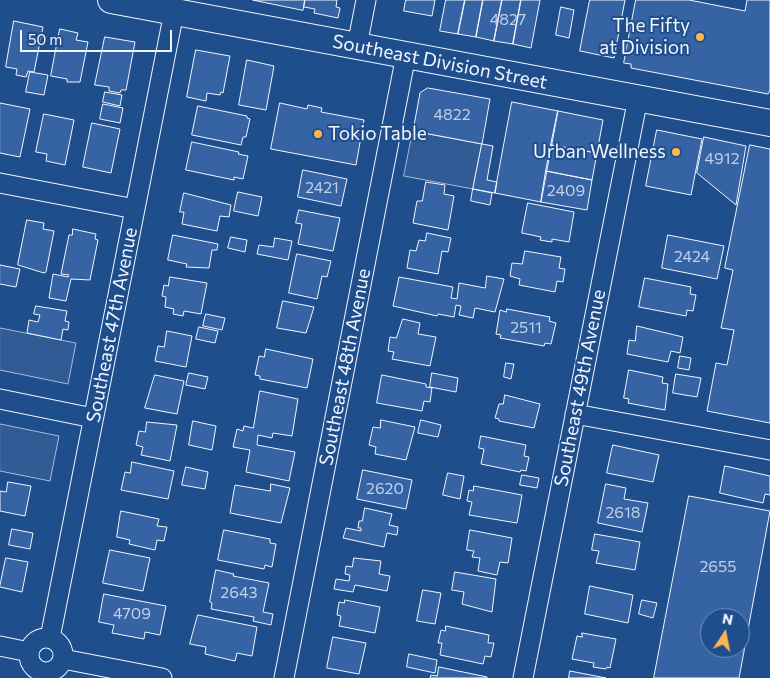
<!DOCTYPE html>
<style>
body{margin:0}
#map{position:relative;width:770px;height:678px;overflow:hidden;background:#1f4e8c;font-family:Commissioner,sans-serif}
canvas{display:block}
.north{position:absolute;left:700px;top:608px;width:50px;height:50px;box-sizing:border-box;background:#1f4e8c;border:1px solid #7391ba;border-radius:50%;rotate:11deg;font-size:14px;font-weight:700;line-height:20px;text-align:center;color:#f2f6ff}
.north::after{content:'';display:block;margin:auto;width:18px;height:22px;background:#ffb74d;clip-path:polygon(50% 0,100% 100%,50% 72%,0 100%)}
.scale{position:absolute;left:20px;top:30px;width:152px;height:22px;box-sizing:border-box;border:2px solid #f2f6ff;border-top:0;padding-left:6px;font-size:15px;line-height:18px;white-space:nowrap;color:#f2f6ff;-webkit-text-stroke:4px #1f4e8c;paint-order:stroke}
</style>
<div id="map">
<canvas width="770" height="678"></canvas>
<div class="north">N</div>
<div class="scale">50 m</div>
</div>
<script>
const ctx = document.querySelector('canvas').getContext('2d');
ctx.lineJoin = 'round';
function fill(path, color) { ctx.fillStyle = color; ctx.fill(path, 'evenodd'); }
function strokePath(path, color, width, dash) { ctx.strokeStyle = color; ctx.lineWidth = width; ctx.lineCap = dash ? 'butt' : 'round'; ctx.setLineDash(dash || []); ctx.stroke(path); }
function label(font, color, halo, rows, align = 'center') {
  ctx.font = font + ' Commissioner,sans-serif'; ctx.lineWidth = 4; ctx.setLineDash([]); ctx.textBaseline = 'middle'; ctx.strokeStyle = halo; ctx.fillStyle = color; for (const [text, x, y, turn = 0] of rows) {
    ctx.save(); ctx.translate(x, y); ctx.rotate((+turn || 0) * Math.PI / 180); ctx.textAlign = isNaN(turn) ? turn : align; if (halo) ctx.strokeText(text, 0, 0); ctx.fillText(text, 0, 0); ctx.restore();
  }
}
const built = new Path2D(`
 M413 131 482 144 473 189 404 176Z
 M0 328 76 343 68 384 0 370Z
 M0 424 59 436 50 481 0 471Z`);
const building = new Path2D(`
 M253 0H305L303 10Z
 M305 0H337L336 7 340 8 338 18 314 13 315 9 304 7Z
 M406 0H435L432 16 404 11Z
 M446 0H465L458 34 440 31Z
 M465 0H483L476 37 458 34Z
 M483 0H502L494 41 476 37Z
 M502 0H521L513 44 494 41Z
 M521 0H540L531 48 513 44Z
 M590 0H625L614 58 580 51Z
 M636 0H689L745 11 747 0H770V90L768 94 631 68V64L624 63Z
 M561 7 574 10 569 38 556 35Z
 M14 21 43 27 34 72 28 71 26 77 16 75 17 69 6 67Z
 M60 29 78 33 76 40 88 42 80 82H67V79L51 76Z
 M105 37 135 42 126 90H121L120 93 109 91V87L95 85Z
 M196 50 230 56 223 93 221 92 220 95 207 93 206 101 187 97Z
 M247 60 274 66 266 110 239 105Z
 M30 72 48 75 44 95 26 92Z
 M428 88 490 99 482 144 413 131 420 93Z
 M105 92 122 95 120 106 103 102Z
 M512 102 558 111 541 202 495 193Z
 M0 103 30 109 20 157 0 153Z
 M280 103 307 109 308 105 322 108 321 112 364 120 356 165 271 149Z
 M103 104 123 108 120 123 100 119Z
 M198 106 247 116V118L250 119 246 137H243L241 145 192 135Z
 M558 111 603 120 597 153 551 145Z
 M44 114 74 120 65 165 46 161 47 154 36 152Z
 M92 123 120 129 111 173 83 167Z
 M657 130 702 139 691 195 646 186Z
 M704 137 746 146 736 205 697 173Z
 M192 142 239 152 238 154 248 156 243 179 234 177V180L186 170Z
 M482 144 493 146 487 180 497 182 495 193 473 189Z
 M551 145 597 153 592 180 546 171Z
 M750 145 770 149V423L707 411 716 363 727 365 734 330 721 328 733 270 725 268Z
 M303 170 347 179 341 206 298 197Z
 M546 171 592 180 587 210 541 202Z
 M426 182 445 185 444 194 454 196 448 230 413 223 417 201H422Z
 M473 189 492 193 490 205 471 201Z
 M238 192 262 197 258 216 234 211Z
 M184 193 231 205 229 217 220 216 217 231 182 224 184 212H180Z
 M528 203 574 212 569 242 552 239V242L540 240 541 237 522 233Z
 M299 210 340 218 333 251 298 244 302 224 296 223Z
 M27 220 44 223 43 229 54 231 46 272 44 273 18 265Z
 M73 229 96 234 95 239 98 240 90 280 71 279 66 301 49 298 53 274 68 277 69 275 61 274 69 235H72Z
 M427 233 451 238 448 252 442 251 438 274 407 268 410 250 416 251 419 240 425 241Z
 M173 235 218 244 217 250H212L209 268 186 267 187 264 168 260Z
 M668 235 724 246 717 279 662 268Z
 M231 237 247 240 245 252 228 248Z
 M275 238 292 241 288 260 257 254 259 245 273 247Z
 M525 251 561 257 559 268 565 269 563 282 557 281 555 292 519 285 520 279 510 276 512 263 522 264Z
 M297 254 331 261 327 277 322 276 317 299 289 293Z
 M0 265 20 269 16 287 0 284Z
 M487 276 504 279 495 312 475 308 473 318 459 315 461 306 456 305 454 317 438 314 437 316 393 306 399 277 453 287 451 298 457 299 459 283 485 288Z
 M170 277 207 283 201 314 184 311 183 316 173 314 174 309 165 307 166 297 162 296 164 285 168 286Z
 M645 278 691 287 690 294 696 295 693 311 687 310 686 316 639 307Z
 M283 301 314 307 306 333 277 328Z
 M36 306 67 311 65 321 69 322 68 330 63 329 61 340 27 333 29 320 38 322 40 315 34 314Z
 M507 309 550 317 549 321 556 323 551 344 545 343 544 346 500 338 501 335 496 334 500 310 506 312Z
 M206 314 225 318 222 330 203 326Z
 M403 319 420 323 418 334 436 337 430 366 392 359 394 352 388 351 390 337 396 338Z
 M637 326 683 337 680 353 671 351 668 362 627 354 629 340 635 341Z
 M199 327 218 331 215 343 196 339Z
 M167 331 192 336 186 367 155 361 158 346 164 347Z
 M266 349 313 359 307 388 260 379V376L255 375 259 356 264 357Z
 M680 356 691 358 689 370 678 368Z
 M506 363 514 364 511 379 504 377Z
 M629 370 663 377 662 383 668 384 665 410 628 403 629 399 624 398Z
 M189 373 208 377 205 389 186 385Z
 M432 373 458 378 456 392 430 387Z
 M676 374 701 378 697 397 673 393Z
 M155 375 184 381 177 414 145 408Z
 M382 375 426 384V387L432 388 430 402 424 401 422 411 377 403Z
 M260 391 298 399 292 436 273 433 272 438 258 435 257 445 295 452 289 481 246 472 250 450 233 447 237 429 243 431 244 426 253 428Z
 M505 395 540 404 534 428 499 421V419L495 418 499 404H503Z
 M381 420 415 427 406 460 375 454 376 447 369 445 373 427 380 428Z
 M421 420 441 425 438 437 418 433Z
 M193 421 216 426 212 450 189 445Z
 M147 422 177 425 170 461 141 455 143 447 136 445 139 431 145 432Z
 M481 436 526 445 524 456 529 457 526 471 521 470 520 472 481 464 484 449 479 448Z
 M613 445 659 455 653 482 607 473Z
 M132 462 174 471 168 499 121 490 125 472 130 473Z
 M725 466 770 476V495L765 494 763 503 720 493Z
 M186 467 208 472 205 489 182 485Z
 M363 470 412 480 406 509 357 499Z
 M448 473 464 476 460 499 443 495Z
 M522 475 539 478 537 488 520 485Z
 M8 482 31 486 25 516 0 511V491L6 492Z
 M271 484 290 488 281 523 230 513 235 485 270 491Z
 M606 484 626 488 624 499 648 503 642 532 598 523Z
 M474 486 522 495 517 523 469 515 472 502 467 501 469 490 473 491Z
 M689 496 770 511 739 678H654ZM710 618H740V648H710Z
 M365 508 392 514 389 525 398 527 397 535 387 533 384 547 343 538 346 528 361 531V528H358L359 521H362Z
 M121 511 159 519 157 526 167 527 164 541 157 540 155 550 129 544 130 540 117 537Z
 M12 529 33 533 30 549 9 545Z
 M224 530 270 539V543L276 544 272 567 265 565 264 569 218 560Z
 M470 530 512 538 508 563 500 562 497 575 478 571 480 558 472 557 474 551 467 550Z
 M595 534 640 542 635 570 596 563 599 551 592 550Z
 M110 550 150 558 143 591 103 583Z
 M6 558 28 562 22 592 0 587Z
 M354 558 381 561 379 574 390 576 387 591 355 585 353 592 334 589 336 579 349 581 350 575 345 574 346 566 352 567Z
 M216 570 234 574 233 576 269 583 263 612 273 614 271 625 253 621 254 617 211 609 212 603 210 602Z
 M455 572 496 579 492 612 462 604 464 592 452 590Z
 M590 586 633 595 628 623 585 614Z
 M423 590 441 593 435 624 417 621Z
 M104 594 166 606 160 635 145 632 144 639 112 633 114 625 99 622Z
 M345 600 380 607 375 633 339 626 341 616 337 615 339 602 344 603Z
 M642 600 657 603 653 618 639 614Z
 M198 615 257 627 252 656 237 653 235 661 205 654 206 647 190 644Z
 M446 626 489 635 488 643H494L491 657 485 656 483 664 440 655 442 643H438L441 630 445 631Z
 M582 633 616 639 610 668 607 667 606 669 593 667 594 663 572 659 577 636 582 637Z
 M333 637 366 643 359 674 327 668Z
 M409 654 437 660 435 673 407 667Z
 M439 667 487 677V678H430L431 675 437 676Z
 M570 671 606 678H569Z`);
const minor = new Path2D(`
 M357 46 366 0
 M0 183 135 209
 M0 399 93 418
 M575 414 770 450
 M29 655a17 17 0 1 1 34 0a17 17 0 1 1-34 0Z
 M50 638 174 12
 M0 646 29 652
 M63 659 162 678
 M284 678 406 55
 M523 678 638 98`);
const secondary = new Path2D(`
 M111 0 770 123`);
const markers = [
 [700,37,5,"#ffb74d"],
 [318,134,5,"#ffb74d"],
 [676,152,5,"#ffb74d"]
];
const numberNames = [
 ["4827",508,20],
 ["4822",452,115],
 ["4912",722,159],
 ["2421",322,188],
 ["2409",566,191],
 ["2424",692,257],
 ["2511",526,328],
 ["2620",385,489],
 ["2618",623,513],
 ["2655",718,567],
 ["2643",239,593],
 ["4709",132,614]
];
const poiNames = [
 ["The Fifty",690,26],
 ["at Division",690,48],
 ["Tokio Table",328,134,"left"],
 ["Urban Wellness",666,152]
];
const streetNames = [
 ["Southeast Division Street",440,62,11],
 ["Southeast 47th Avenue",112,325,-79],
 ["Southeast 48th Avenue",345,367,-79],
 ["Southeast 49th Avenue",580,388,-79]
];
fill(built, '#305b95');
strokePath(built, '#a8bbd7', 1);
fill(building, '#3563a3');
strokePath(building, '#f2f6ff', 1);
strokePath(minor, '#f2f6ff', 21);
strokePath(secondary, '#f2f6ff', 28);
strokePath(minor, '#1f4e8c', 19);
strokePath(secondary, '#1f4e8c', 26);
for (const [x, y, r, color] of markers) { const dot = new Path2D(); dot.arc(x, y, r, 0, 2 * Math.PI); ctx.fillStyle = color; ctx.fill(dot); strokePath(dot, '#1f4e8c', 2); }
label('16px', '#c3d1e8', null, numberNames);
label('19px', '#f2f6ff', '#1f4e8c', poiNames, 'right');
label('19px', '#f2f6ff', '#1f4e8c', streetNames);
</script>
